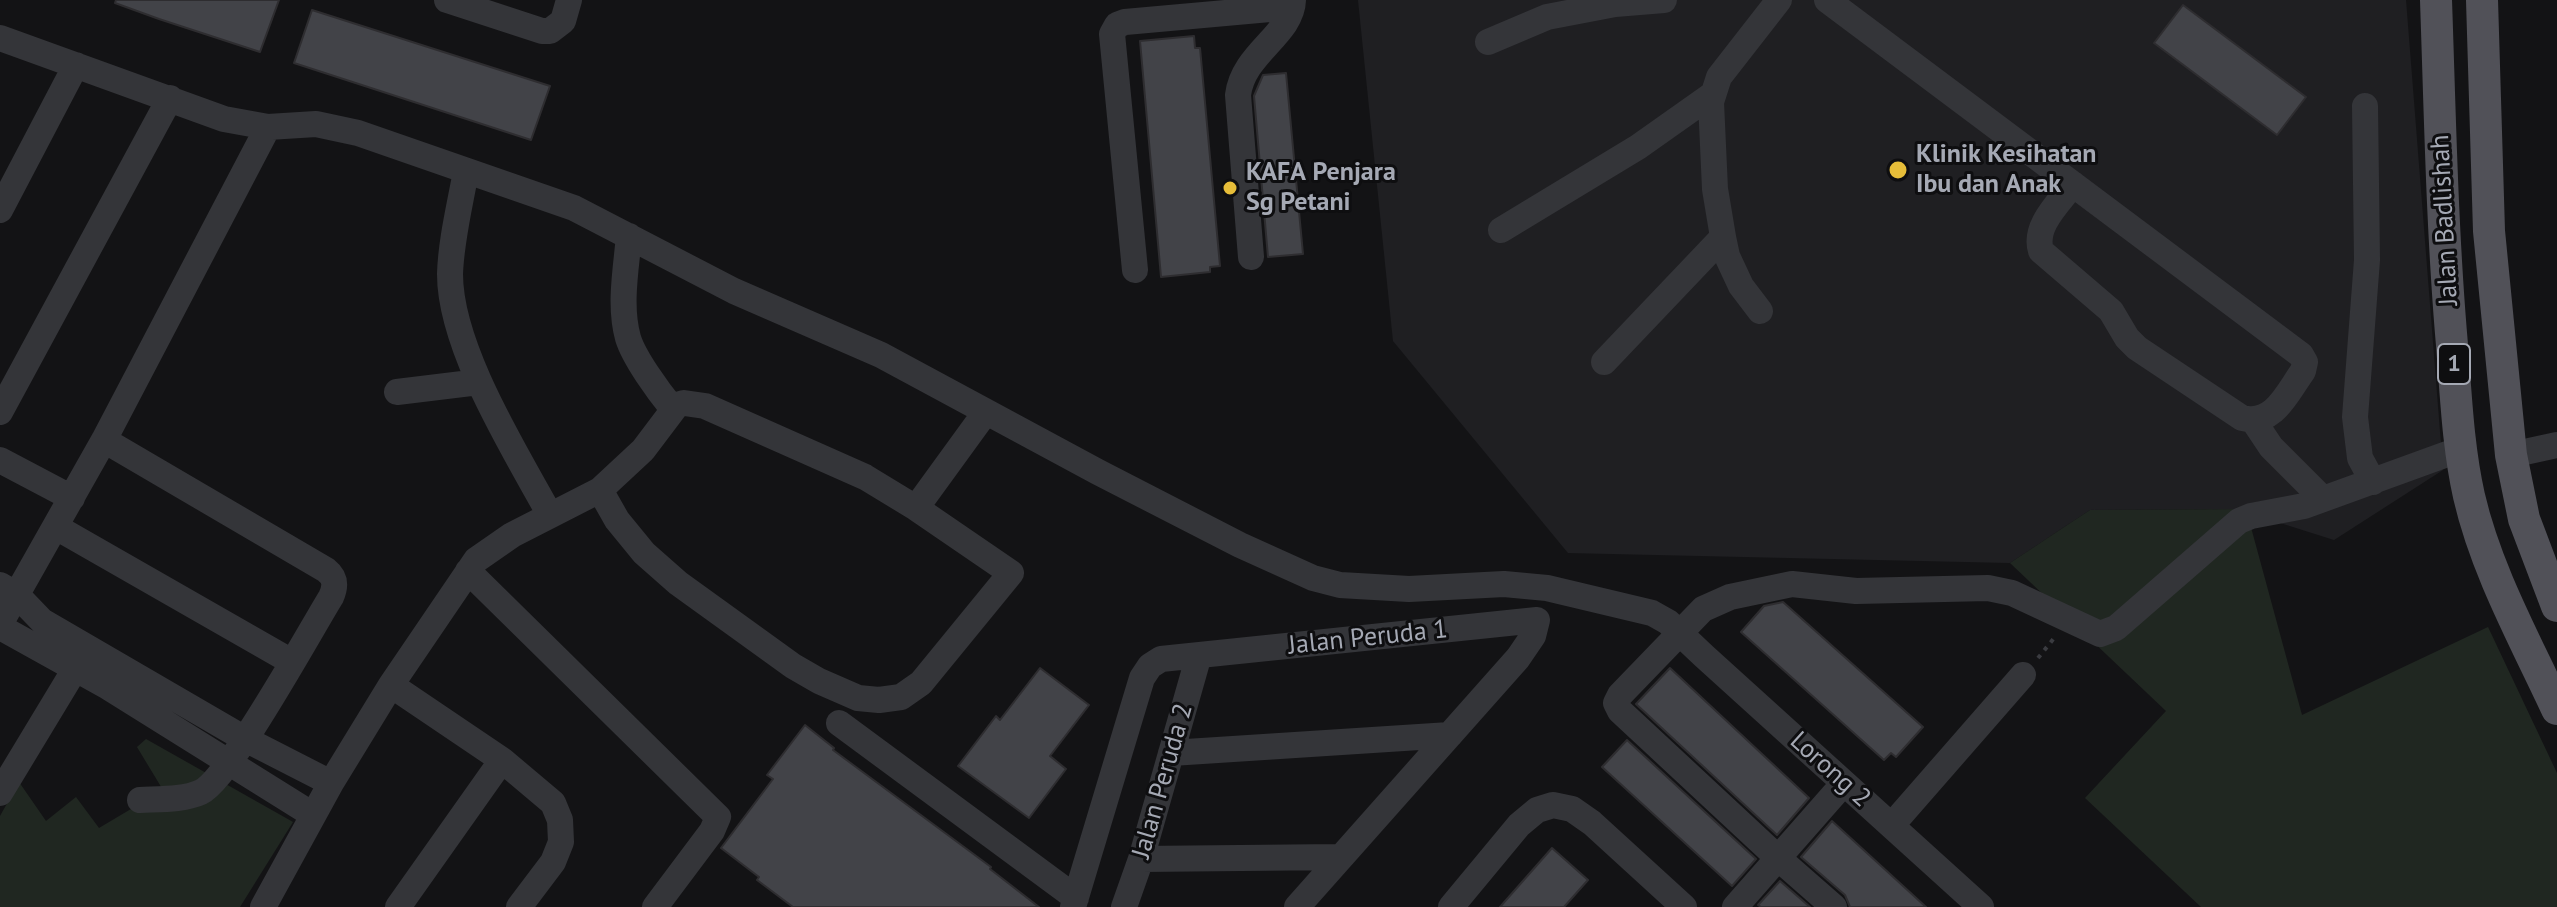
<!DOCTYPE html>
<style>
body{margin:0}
canvas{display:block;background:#131315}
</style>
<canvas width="2557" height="907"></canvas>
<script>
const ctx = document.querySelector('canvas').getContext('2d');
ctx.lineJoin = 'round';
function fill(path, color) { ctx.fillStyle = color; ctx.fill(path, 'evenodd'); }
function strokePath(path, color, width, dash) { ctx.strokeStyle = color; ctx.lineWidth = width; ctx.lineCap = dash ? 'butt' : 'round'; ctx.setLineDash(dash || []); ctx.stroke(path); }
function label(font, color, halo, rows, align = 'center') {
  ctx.font = font + ' "PT Sans",sans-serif'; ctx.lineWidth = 6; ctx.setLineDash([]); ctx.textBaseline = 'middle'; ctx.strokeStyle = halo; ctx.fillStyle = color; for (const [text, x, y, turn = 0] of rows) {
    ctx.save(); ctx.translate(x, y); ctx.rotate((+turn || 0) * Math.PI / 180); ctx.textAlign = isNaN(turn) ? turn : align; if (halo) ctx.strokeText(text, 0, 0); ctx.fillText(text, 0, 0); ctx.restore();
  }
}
const built = new Path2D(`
 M1358 0H2406L2443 470 2334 540 2236 509 2090 510 2010 563 1568 553 1393 341Z`);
const green = new Path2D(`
 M2246 509 2302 715 2488 627 2557 773V907H2201L2085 798 2166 711 2010 563 2090 510Z
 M146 739 293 822 240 907H0V816L19 782 46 821 76 797 99 828 163 790 137 747Z`);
const building = new Path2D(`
 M116 0H279L260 52 159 19 115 3Z
 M2183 5 2306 97 2277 135 2154 43Z
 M312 10 550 86 531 140 294 63Z
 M1194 36 1195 48H1200L1220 266 1210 267V272L1161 277 1140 41Z
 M1286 73 1303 254 1268 257 1254 96 1263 75Z
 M1783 602 1923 727 1896 757 1891 753 1884 760 1741 632 1764 606Z
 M1040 668 1089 705 1050 756 1066 769 1029 818 958 766 996 716 1000 720Z
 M1670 668 1809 798 1777 835 1636 704Z
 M805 725 834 748 833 750 991 867 990 869 1039 907H793L757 880 759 877 721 848 773 779 767 775Z
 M1627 740 1756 859 1732 886 1602 767Z
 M1832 821 1926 907H1850L1845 895 1801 857Z
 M1552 848 1588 880 1564 907H1500Z
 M1780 881 1810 907H1761L1758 905Z`);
const path = new Path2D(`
 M2038 658 2055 637`);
const minor = new Path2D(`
 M447 0 542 31H550L563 21 569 0
 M1827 0 2301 355 2305 362 2303 371C2287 393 2274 426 2242 418L2137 348 2127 338 2111 311 2041 251C2033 226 2059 203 2073 184
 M0 38 224 119 268 127 316 124 358 133 574 208 734 291 881 355 1098 472 1240 545 1313 578 1340 585 1409 589 1504 584 1547 588 1652 613 1668 622 1704 656 1981 907
 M1488 42 1547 17 1615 4 1664 0
 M2365 106 2367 260 2355 417 2360 458 2373 482
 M466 171C460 205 451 240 450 274 450 348 515 451 550 515
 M0 210 76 65
 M1501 230 1638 147 1713 94
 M629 236C626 269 619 306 628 338 634 358 659 392 672 408
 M1251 257 1238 95C1243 53 1292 35 1293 0
 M1135 270 1112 34 1117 25 1125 22 1292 7
 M1760 311 1741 286 1727 256 1723 237 1715 189 1711 102 1719 77 1779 0
 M1604 362 1723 237
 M397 392 479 382
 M0 412 170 98
 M2253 420 2271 447 2323 499
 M104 440 326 570C336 578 336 586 331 597 310 631 229 779 201 792 184 800 159 799 140 800
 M2511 455 2557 445
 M0 460 72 498
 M916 508 985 413
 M56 527 292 662
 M468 571 718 817 712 831 655 907
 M0 585 17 595 42 621 245 739 331 783
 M0 624 104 440 268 127
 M0 627 108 687 313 815
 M391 685 502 760 553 803 560 820 561 842 553 862 519 907
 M839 723 1076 898
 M1171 753 1450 735
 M0 793 75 669
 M1892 825 2023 675
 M1141 859 1340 857
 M263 907 331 783 391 685 476 560 512 535 600 490 643 450 677 405 684 403 705 406 865 477 916 508 1011 573 921 683 901 697 879 700 858 698 819 681 793 666 678 583 644 553 617 520 600 490
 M398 907 502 760
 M1073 907 1142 678 1150 666 1161 659 1537 620 1533 636 1518 658 1297 907
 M1124 907 1141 859 1199 655
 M1451 907 1519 825 1537 810 1553 805 1572 809 1592 823 1684 907
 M1735 907 1844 783
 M1834 907 1778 858 1620 711 1616 703 1620 695 1703 609 1730 597 1792 584 1856 591 1988 588 2012 593 2100 634 2116 628 2239 521 2251 516 2304 506 2461 449`);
const major = new Path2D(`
 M2436 0C2440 115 2442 230 2452 345 2456 396 2458 447 2469 496 2486 570 2525 640 2557 709
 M2482 0 2489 231 2511 455 2524 519 2557 606`);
const markers = [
 [1898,170,10,"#e6bd39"],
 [1230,188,8,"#e6bd39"]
];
const shields = [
 [2454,364,32]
];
const shieldNames = [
 ["1",2454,364]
];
const poiNames = [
 ["Klinik Kesihatan",1916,155],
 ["Ibu dan Anak",1916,185],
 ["KAFA Penjara",1246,173],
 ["Sg Petani",1246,203]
];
const streetNames = [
 ["Jalan Badlishah",2445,220,-93],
 ["Jalan Peruda 1",1368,638,-6],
 ["Lorong 2",1830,770,42],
 ["Jalan Peruda 2",1163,781,-74]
];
fill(built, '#1f1f22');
fill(green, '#202721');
fill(building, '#424348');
strokePath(building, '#2e2d30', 2);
strokePath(path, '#3a3b40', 4, [4, 6]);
strokePath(minor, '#343539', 26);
strokePath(major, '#515158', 32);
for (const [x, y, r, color] of markers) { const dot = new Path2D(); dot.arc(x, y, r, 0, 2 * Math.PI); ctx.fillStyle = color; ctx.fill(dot); strokePath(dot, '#0e0e10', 3); }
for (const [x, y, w] of shields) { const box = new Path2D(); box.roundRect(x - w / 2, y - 20, w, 40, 6); ctx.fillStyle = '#0e0e10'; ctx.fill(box); strokePath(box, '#a5a9b4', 2); }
label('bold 24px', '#a5a9b4', null, shieldNames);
label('bold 26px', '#a5a9b4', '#0e0e10', poiNames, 'left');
label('26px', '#a5a9b4', '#0e0e10', streetNames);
</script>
